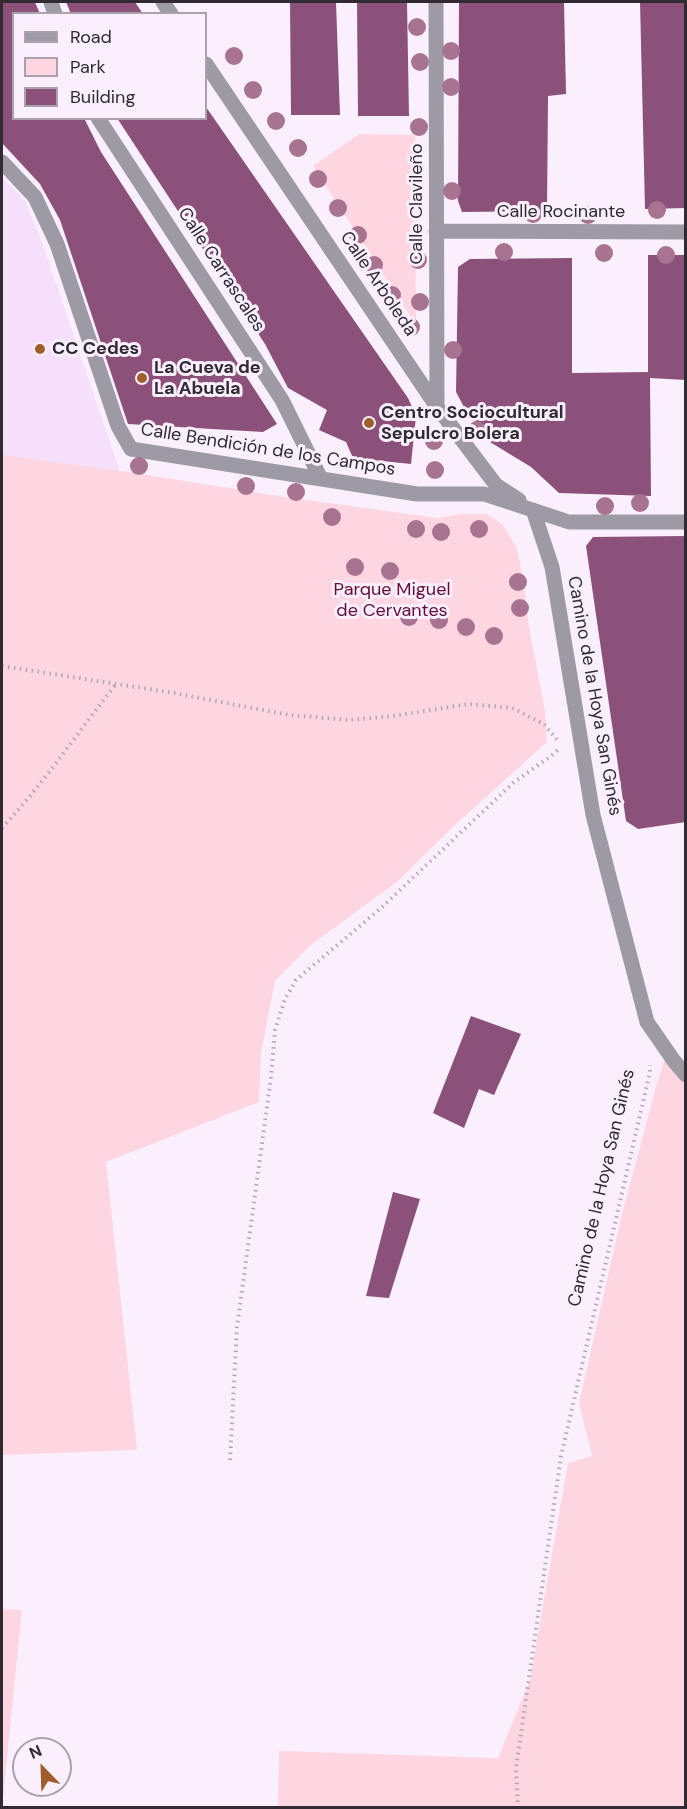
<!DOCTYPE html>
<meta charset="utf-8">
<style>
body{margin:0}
#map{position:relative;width:687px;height:1809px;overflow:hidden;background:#faf0fd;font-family:"DM Sans",sans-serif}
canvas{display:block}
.frame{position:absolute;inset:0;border:3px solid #312a32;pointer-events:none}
.legend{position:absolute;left:12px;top:12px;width:195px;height:108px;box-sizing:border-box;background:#faf0fd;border:2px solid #aaa1ac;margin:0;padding:8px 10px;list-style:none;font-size:18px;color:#312a32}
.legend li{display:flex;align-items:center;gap:12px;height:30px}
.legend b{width:30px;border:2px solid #aaa1ac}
.north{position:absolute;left:12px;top:1737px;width:60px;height:60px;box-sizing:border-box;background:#faf0fd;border:2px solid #aaa1ac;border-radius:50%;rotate:337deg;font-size:16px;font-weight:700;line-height:24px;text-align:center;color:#312a32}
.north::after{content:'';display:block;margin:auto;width:21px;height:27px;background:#a05f2a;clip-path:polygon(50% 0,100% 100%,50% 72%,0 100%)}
</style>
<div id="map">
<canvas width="687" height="1809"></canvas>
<div class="frame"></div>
<ul class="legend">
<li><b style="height:8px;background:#9d9aa4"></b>Road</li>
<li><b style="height:16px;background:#fed6e1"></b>Park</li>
<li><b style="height:16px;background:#8c517a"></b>Building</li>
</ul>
<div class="north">N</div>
</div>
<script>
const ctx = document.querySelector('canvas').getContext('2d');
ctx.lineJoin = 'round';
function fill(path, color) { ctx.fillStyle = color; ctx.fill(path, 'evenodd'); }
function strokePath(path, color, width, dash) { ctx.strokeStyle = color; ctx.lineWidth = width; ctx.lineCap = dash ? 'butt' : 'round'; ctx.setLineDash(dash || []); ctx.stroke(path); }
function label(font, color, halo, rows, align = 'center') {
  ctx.font = font + ' "DM Sans",sans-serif'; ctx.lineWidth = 6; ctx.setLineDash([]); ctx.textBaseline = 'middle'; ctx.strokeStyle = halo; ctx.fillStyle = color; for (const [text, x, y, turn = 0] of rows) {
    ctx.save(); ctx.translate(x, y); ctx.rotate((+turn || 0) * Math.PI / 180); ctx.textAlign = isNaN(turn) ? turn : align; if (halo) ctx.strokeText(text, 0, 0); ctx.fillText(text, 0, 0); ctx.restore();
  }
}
const built = new Path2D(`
 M2 177 25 201 42 242 120 472 2 456Z`);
const green = new Path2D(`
 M359 134 415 135 416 325 313 166Z
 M2 455 135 473 285 497 438 518 461 514H487L502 524 517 548 525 592 529 627 545 710 547 742 456 824 398 881 311 945 275 981 261 1053 259 1102 106 1162 137 1450 2 1455Z
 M665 1058 686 1079 685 1807 278 1808 279 1751 498 1758 530 1680 568 1463 592 1456 579 1403 622 1214 656 1087Z
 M2 1609 22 1610 2 1808Z`);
const building = new Path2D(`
 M2 2H35L40 14H14V118H84L101 152 277 424 263 432 128 424 60 220 40 184 2 143Z
 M66 2H135L143 14H71Z
 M290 2H336L340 115H291Z
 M357 2H407L409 116H358Z
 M459 2H564L566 94 548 96 547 211 462 212 458 201Z
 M640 2H686V208L645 209Z
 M206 107 408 398 416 416 411 464 353 458 346 442 319 430 327 410 288 388 265 344 117 118H206Z
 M648 255H686V380L650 378 651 496 559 493 531 467 490 442 464 407 456 392 458 267 470 259 572 258V373L648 372Z
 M686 536V822L638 829 626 821 586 546 593 537Z
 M471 1016 521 1034 494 1095 479 1089 464 1128 433 1113Z
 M393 1192 420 1199 389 1298 366 1296Z`);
const path = new Path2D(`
 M2 666 174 693 289 715 349 720 393 716 469 704 512 708 544 724 559 742
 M2 828C44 783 78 732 116 684
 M230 1460 237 1327 271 1077 275 1030 285 999 296 980 380 909 513 783 551 756 560 748
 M518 1808 516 1768 561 1456 650 1072V1065`);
const minor = new Path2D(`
 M51 2 55 14
 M163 2 171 14
 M436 2 437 407
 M206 64 437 407 496 485 519 500
 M98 118 282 400 321 479
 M2 162 35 197 57 244 118 426 131 449 417 494H484L569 522H686
 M436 231 686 232
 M533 510 552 567 593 815 647 1022 674 1061 686 1075`);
const trees = [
 [417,27],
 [451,51],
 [234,56],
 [420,62],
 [451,87],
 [253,90],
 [276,121],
 [419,127],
 [298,148],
 [318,179],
 [452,191],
 [338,208],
 [657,210],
 [533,214],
 [588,215],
 [358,235],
 [504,252],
 [604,253],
 [666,255],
 [418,260],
 [374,265],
 [392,295],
 [420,302],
 [411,327],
 [453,350],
 [477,430],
 [434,441],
 [139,466],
 [435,470],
 [246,486],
 [296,492],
 [640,503],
 [605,506],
 [332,517],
 [416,529],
 [479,529],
 [441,532],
 [355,567],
 [390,571],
 [518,582],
 [520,608],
 [409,617],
 [439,620],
 [466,627],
 [494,636]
];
const markers = [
 [40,349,6,"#a05f2a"],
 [142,378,6,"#a05f2a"],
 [369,423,6,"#a05f2a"]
];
const streetNames = [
 ["Calle Clavileño",417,204,-90],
 ["Calle Rocinante",561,212],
 ["Calle Carrascales",221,270,57],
 ["Calle Arboleda",378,284,56],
 ["Calle Bendición de los Campos",268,450,9],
 ["Camino de la Hoya San Ginés",594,696,80],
 ["Camino de la Hoya San Ginés",602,1188,-77]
];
const poiNames = [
 ["CC Cedes",52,349],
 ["La Cueva de",154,368],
 ["La Abuela",154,389],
 ["Centro Sociocultural",381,413],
 ["Sepulcro Bolera",381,434]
];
const parkNames = [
 ["Parque Miguel",392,590],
 ["de Cervantes",392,611]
];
fill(built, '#f5dffa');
fill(green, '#fed6e1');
fill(building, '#8c517a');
strokePath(path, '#afa6b1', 4, [1.5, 4.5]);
strokePath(minor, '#9d9aa4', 15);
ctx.fillStyle = '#a87390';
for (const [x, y] of trees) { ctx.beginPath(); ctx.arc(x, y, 9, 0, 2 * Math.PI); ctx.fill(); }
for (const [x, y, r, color] of markers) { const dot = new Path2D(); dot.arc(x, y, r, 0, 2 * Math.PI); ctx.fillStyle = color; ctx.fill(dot); strokePath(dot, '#faf0fd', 2); }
label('18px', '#312a32', '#faf0fd', streetNames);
label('bold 18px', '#312a32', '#faf0fd', poiNames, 'left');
label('18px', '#650c36', '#faf0fd', parkNames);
</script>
